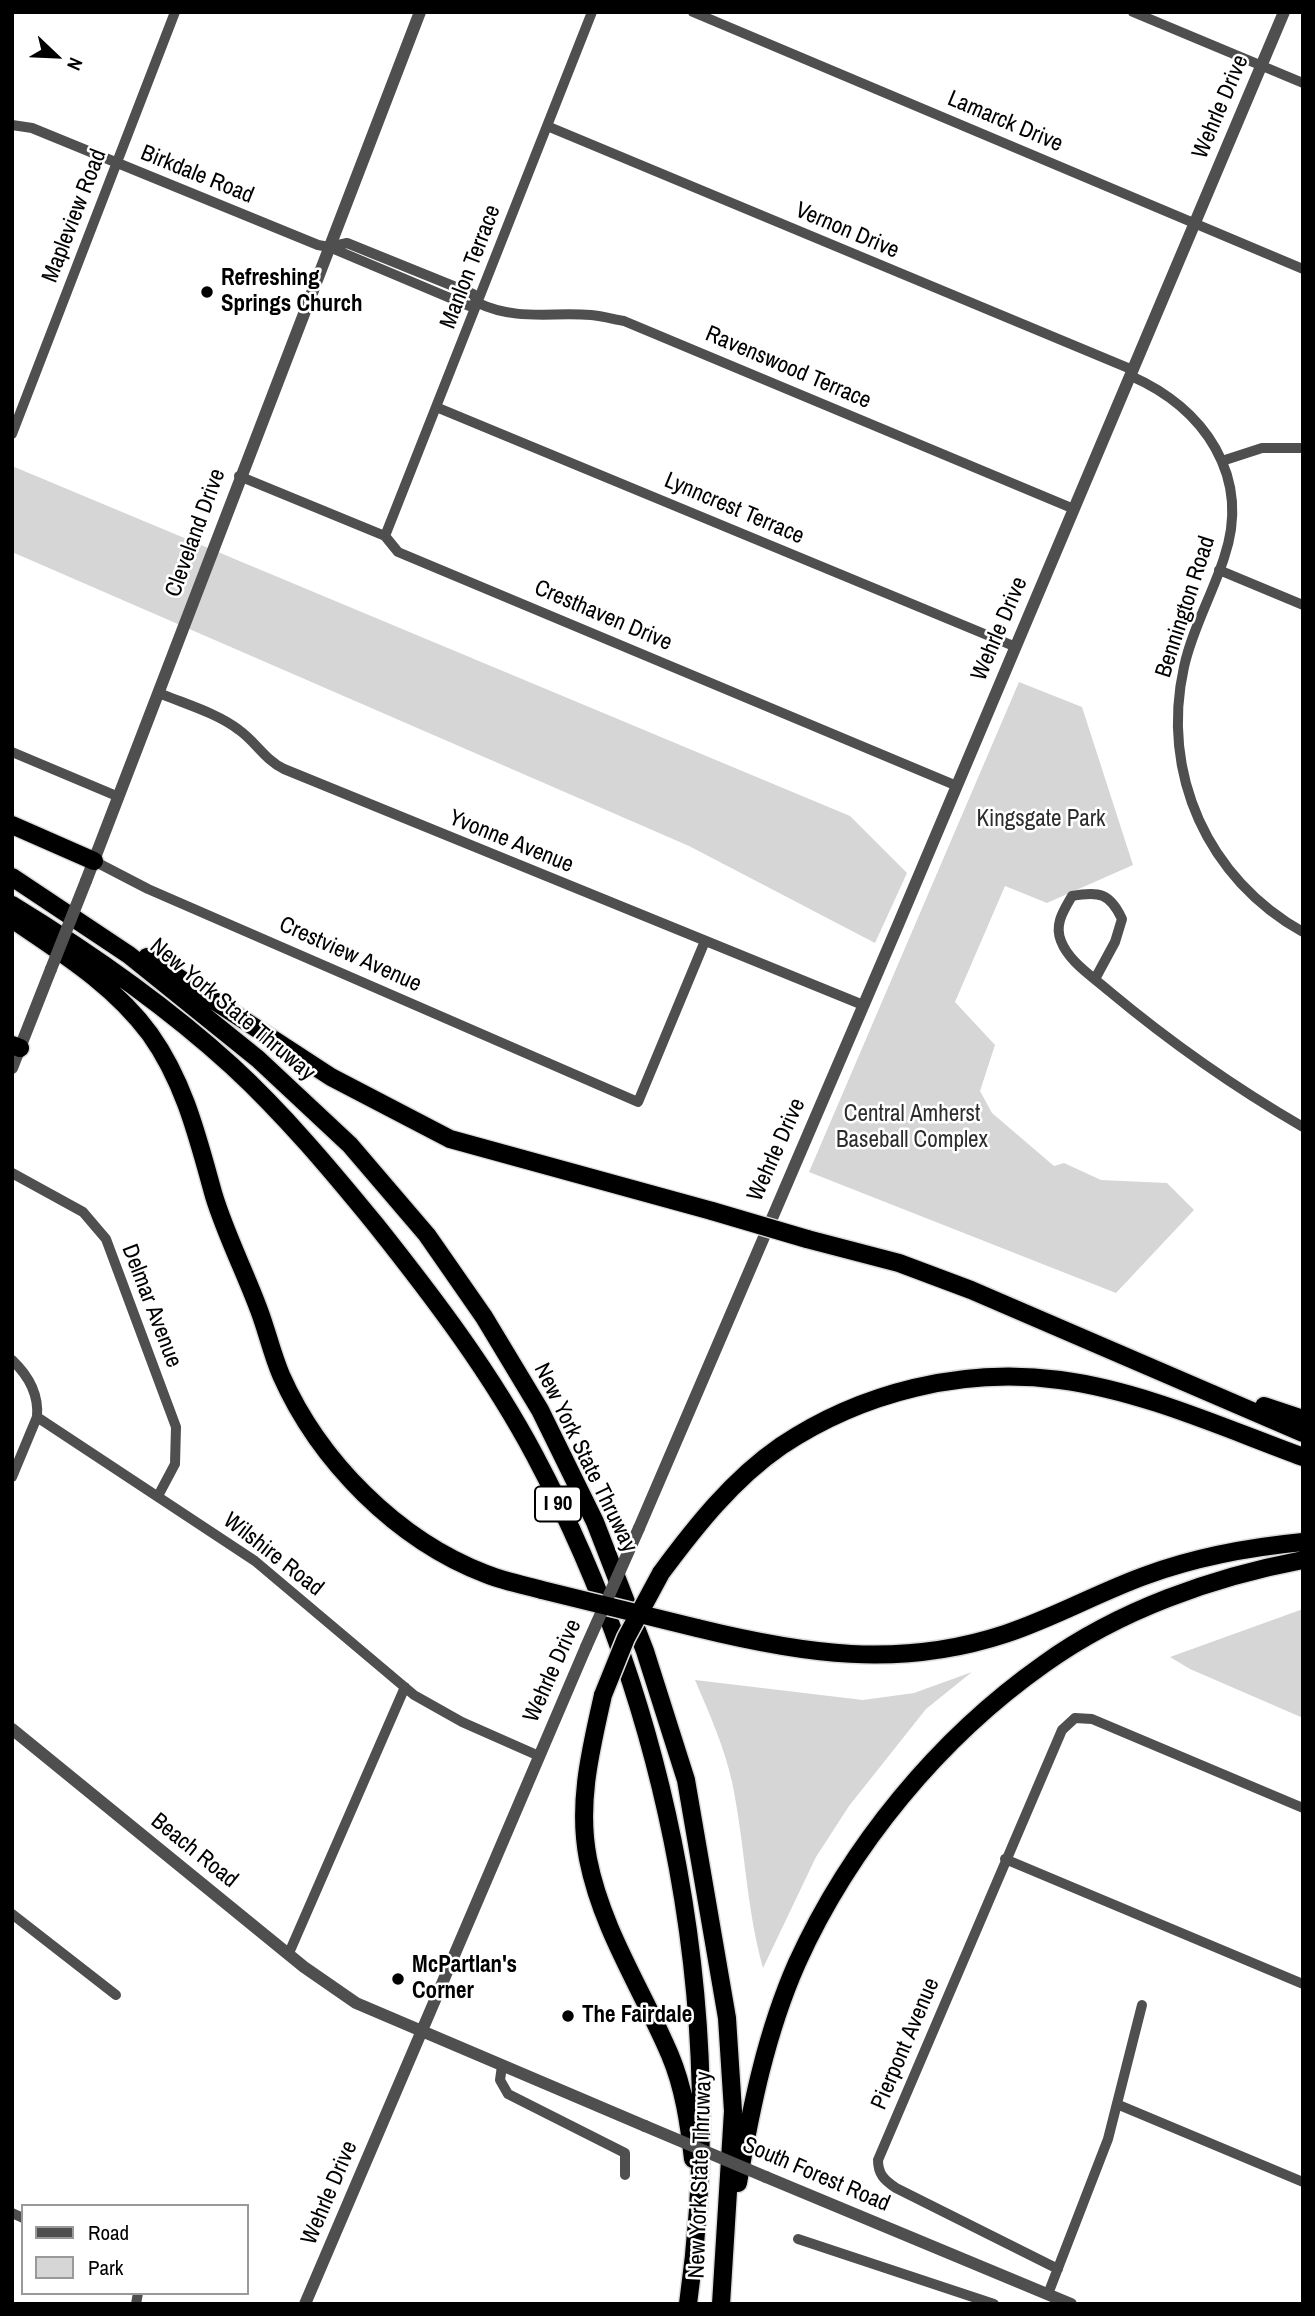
<!DOCTYPE html>
<style>
body{margin:0}
#map{position:relative;width:1315px;height:2316px;overflow:hidden;background:#fff;font-family:"Archivo Narrow",sans-serif}
canvas{display:block}
.frame{position:absolute;inset:0;border:14px solid #000;pointer-events:none}
.legend{position:absolute;left:21px;top:2204px;width:228px;height:91px;box-sizing:border-box;background:#fff;border:2px solid #999;margin:0;padding:9px 12px;list-style:none;font-size:21px;color:#000}
.legend li{display:flex;align-items:center;gap:14px;height:35px}
.legend b{width:35px;border:2px solid #999}
.north{position:absolute;left:21px;top:21px;width:70px;height:70px;-webkit-text-stroke:5px #fff;paint-order:stroke;rotate:113deg;font-size:19px;font-weight:700;line-height:28px;text-align:center;color:#000}
.north::after{content:'';display:block;margin:auto;width:24px;height:32px;background:#000;clip-path:polygon(50% 0,100% 100%,50% 72%,0 100%)}
</style>
<div id="map">
<canvas width="1315" height="2316"></canvas>
<div class="frame"></div>
<ul class="legend">
<li><b style="height:9px;background:#4f4f4f"></b>Road</li>
<li><b style="height:19px;background:#d6d6d6"></b>Park</li>
</ul>
<div class="north">N</div>
</div>
<script>
const ctx = document.querySelector('canvas').getContext('2d');
ctx.lineJoin = 'round';
function fill(path, color) { ctx.fillStyle = color; ctx.fill(path, 'evenodd'); }
function strokePath(path, color, width, dash) { ctx.strokeStyle = color; ctx.lineWidth = width; ctx.lineCap = dash ? 'butt' : 'round'; ctx.setLineDash(dash || []); ctx.stroke(path); }
function label(font, color, halo, rows, align = 'center') {
  ctx.font = font + ' "Archivo Narrow",sans-serif'; ctx.lineWidth = 5; ctx.setLineDash([]); ctx.textBaseline = 'middle'; ctx.strokeStyle = halo; ctx.fillStyle = color; for (const [text, x, y, turn = 0] of rows) {
    ctx.save(); ctx.translate(x, y); ctx.rotate((+turn || 0) * Math.PI / 180); ctx.textAlign = isNaN(turn) ? turn : align; if (halo) ctx.strokeText(text, 0, 0); ctx.fillText(text, 0, 0); ctx.restore();
  }
}
const green = new Path2D(`
 M12 466 850 816 907 873 875 943 689 846 12 552Z
 M1019 682 1082 707 1133 865 1047 903 1005 886 955 1002 995 1045 980 1091 992 1113 1054 1166 1064 1163 1101 1180 1167 1183 1194 1210 1116 1293 809 1172Z
 M1303 1609V1718L1190 1669 1170 1657Z
 M972 1672 926 1709 849 1806 816 1857 763 1968C746 1907 745 1844 732 1782 724 1746 709 1713 695 1680L863 1700 914 1693Z`);
const minor = new Path2D(`
 M693 12 1303 269
 M1133 12 1303 83
 M12 125 32 128 318 245 329 247 347 243 473 294 478 303
 M547 126 1133 370
 M329 247 469 306 478 303C516 321 551 312 591 315 602 316 613 319 624 321L1074 509
 M1131 376C1204 408 1252 476 1224 558 1212 595 1192 630 1184 667 1160 774 1208 879 1303 932
 M436 407 1016 647
 M12 434 175 12
 M1222 461 1262 448H1303
 M239 476 385 536 398 552 957 786
 M385 536 592 12
 M1219 570 1303 605
 M159 693C185 704 217 713 239 730 256 742 264 759 284 769L863 1005
 M12 752 119 797
 M94 861 148 889 638 1102 705 941
 M1095 979 1115 942 1122 919C1110 893 1099 891 1072 896 1064 910 1054 924 1061 941 1069 962 1092 976 1109 991 1170 1042 1234 1087 1303 1127
 M12 1173 83 1212 106 1239 176 1427 175 1464 158 1496
 M12 1360C29 1376 39 1394 37 1417L255 1561 414 1695 462 1722 539 1756
 M12 1477 37 1417
 M1005 1859 1303 1984
 M12 1914 116 1995
 M289 1953 405 1687
 M502 2066 500 2080 508 2094 625 2153V2175
 M1119 2105 1303 2182
 M12 2213 23 2218
 M798 2239 994 2304
 M1058 2269 896 2188C884 2180 878 2174 878 2160L1062 1730 1075 1718 1092 1719 1303 1808
 M1048 2294 1108 2139 1142 2005
 M136 2304 138 2293`);
const tertiary = new Path2D(`
 M86 881C196 591 306 301 420 12
 M12 1068 51 969
 M639 1528 898 925 1284 12
 M12 1729 304 1967 356 2003 645 2126
 M766 2177 1071 2304
 M305 2304 586 1647`);
const motorway = new Path2D(`
 M12 825 94 861
 M12 877 129 955 258 1059 350 1145 427 1235 484 1317 540 1410 595 1522 645 1651 686 1780 727 2018 733 2111 721 2304
 M12 905C89 952 165 1005 232 1066 284 1114 331 1170 376 1225 434 1298 491 1373 535 1456 671 1712 729 2016 688 2304
 M12 919C62 953 114 985 150 1034 185 1083 198 1139 214 1196 226 1235 245 1272 259 1310 267 1331 272 1354 281 1375 319 1461 397 1540 486 1574 504 1581 523 1585 542 1590
 M147 957 331 1077 450 1139 712 1211
 M12 1045 20 1048
 M807 1239 899 1263 971 1290 1303 1433
 M1264 1406 1303 1419
 M661 1573C695 1527 733 1479 781 1446 862 1392 963 1367 1060 1380 1143 1391 1224 1428 1303 1457
 M697 1628C803 1654 899 1669 1005 1634 1054 1618 1099 1592 1147 1575 1196 1557 1251 1547 1303 1542
 M603 1695C591 1749 577 1803 588 1859 602 1930 642 1989 670 2055 684 2088 689 2124 693 2159
 M738 2183C751 2108 766 2033 797 1963 850 1846 939 1738 1044 1664 1119 1610 1213 1577 1303 1560`);
const tertiaryBridge = new Path2D(`
 M51 969 86 881
 M586 1647 639 1528
 M645 2126 766 2177`);
const motorwayBridge = new Path2D(`
 M712 1211 807 1239
 M542 1590 697 1628
 M603 1695 626 1638 661 1573`);
const markers = [
 [207,292,7,"#000"],
 [398,1979,7,"#000"],
 [568,2016,7,"#000"]
];
const shields = [
 [558,1504,46]
];
const shieldNames = [
 ["I 90",558,1504]
];
const streetNames = [
 ["Wehrle Drive",1221,107,-67],
 ["Lamarck Drive",1005,122,23],
 ["Birkdale Road",197,175,22],
 ["Mapleview Road",75,216,-69],
 ["Vernon Drive",847,231,23],
 ["Manlon Terrace",471,267,-69],
 ["Ravenswood Terrace",788,368,23],
 ["Lynncrest Terrace",734,509,23],
 ["Cleveland Drive",196,533,-70],
 ["Bennington Road",1186,607,-72],
 ["Cresthaven Drive",603,616,23],
 ["Wehrle Drive",1000,629,-67],
 ["Yvonne Avenue",511,842,22],
 ["Crestview Avenue",350,955,24],
 ["New York State Thruway",232,1010,40],
 ["Wehrle Drive",777,1150,-66],
 ["Delmar Avenue",151,1306,69],
 ["New York State Thruway",585,1458,64],
 ["Wilshire Road",273,1555,38],
 ["Wehrle Drive",553,1671,-66],
 ["Beach Road",194,1851,39],
 ["Pierpont Avenue",906,2044,-67],
 ["New York State Thruway",701,2175,-88],
 ["South Forest Road",816,2175,23],
 ["Wehrle Drive",330,2193,-67]
];
const poiNames = [
 ["Refreshing",221,279],
 ["Springs Church",221,305],
 ["McPartlan's",412,1966],
 ["Corner",412,1992],
 ["The Fairdale",582,2016]
];
const parkNames = [
 ["Kingsgate Park",1041,820],
 ["Central Amherst",912,1115],
 ["Baseball Complex",912,1141]
];
fill(green, '#d6d6d6');
strokePath(motorway, '#dbdbdb', 21);
strokePath(minor, '#4f4f4f', 10);
strokePath(tertiary, '#4f4f4f', 12);
strokePath(motorway, '#000', 18);
strokePath(motorwayBridge, '#dbdbdb', 21, []);
strokePath(tertiaryBridge, '#4f4f4f', 12);
strokePath(motorwayBridge, '#000', 18);
for (const [x, y, r, color] of markers) { const dot = new Path2D(); dot.arc(x, y, r, 0, 2 * Math.PI); ctx.fillStyle = color; ctx.fill(dot); strokePath(dot, '#fff', 2.5); }
for (const [x, y, w] of shields) { const box = new Path2D(); box.roundRect(x - w / 2, y - 17.5, w, 35, 5); ctx.fillStyle = '#fff'; ctx.fill(box); strokePath(box, '#000', 2); }
label('bold 21px', '#000', null, shieldNames);
label('23px', '#000', '#fff', streetNames);
label('bold 23px', '#000', '#fff', poiNames, 'left');
label('23px', '#2d2d2d', '#fff', parkNames);
</script>
